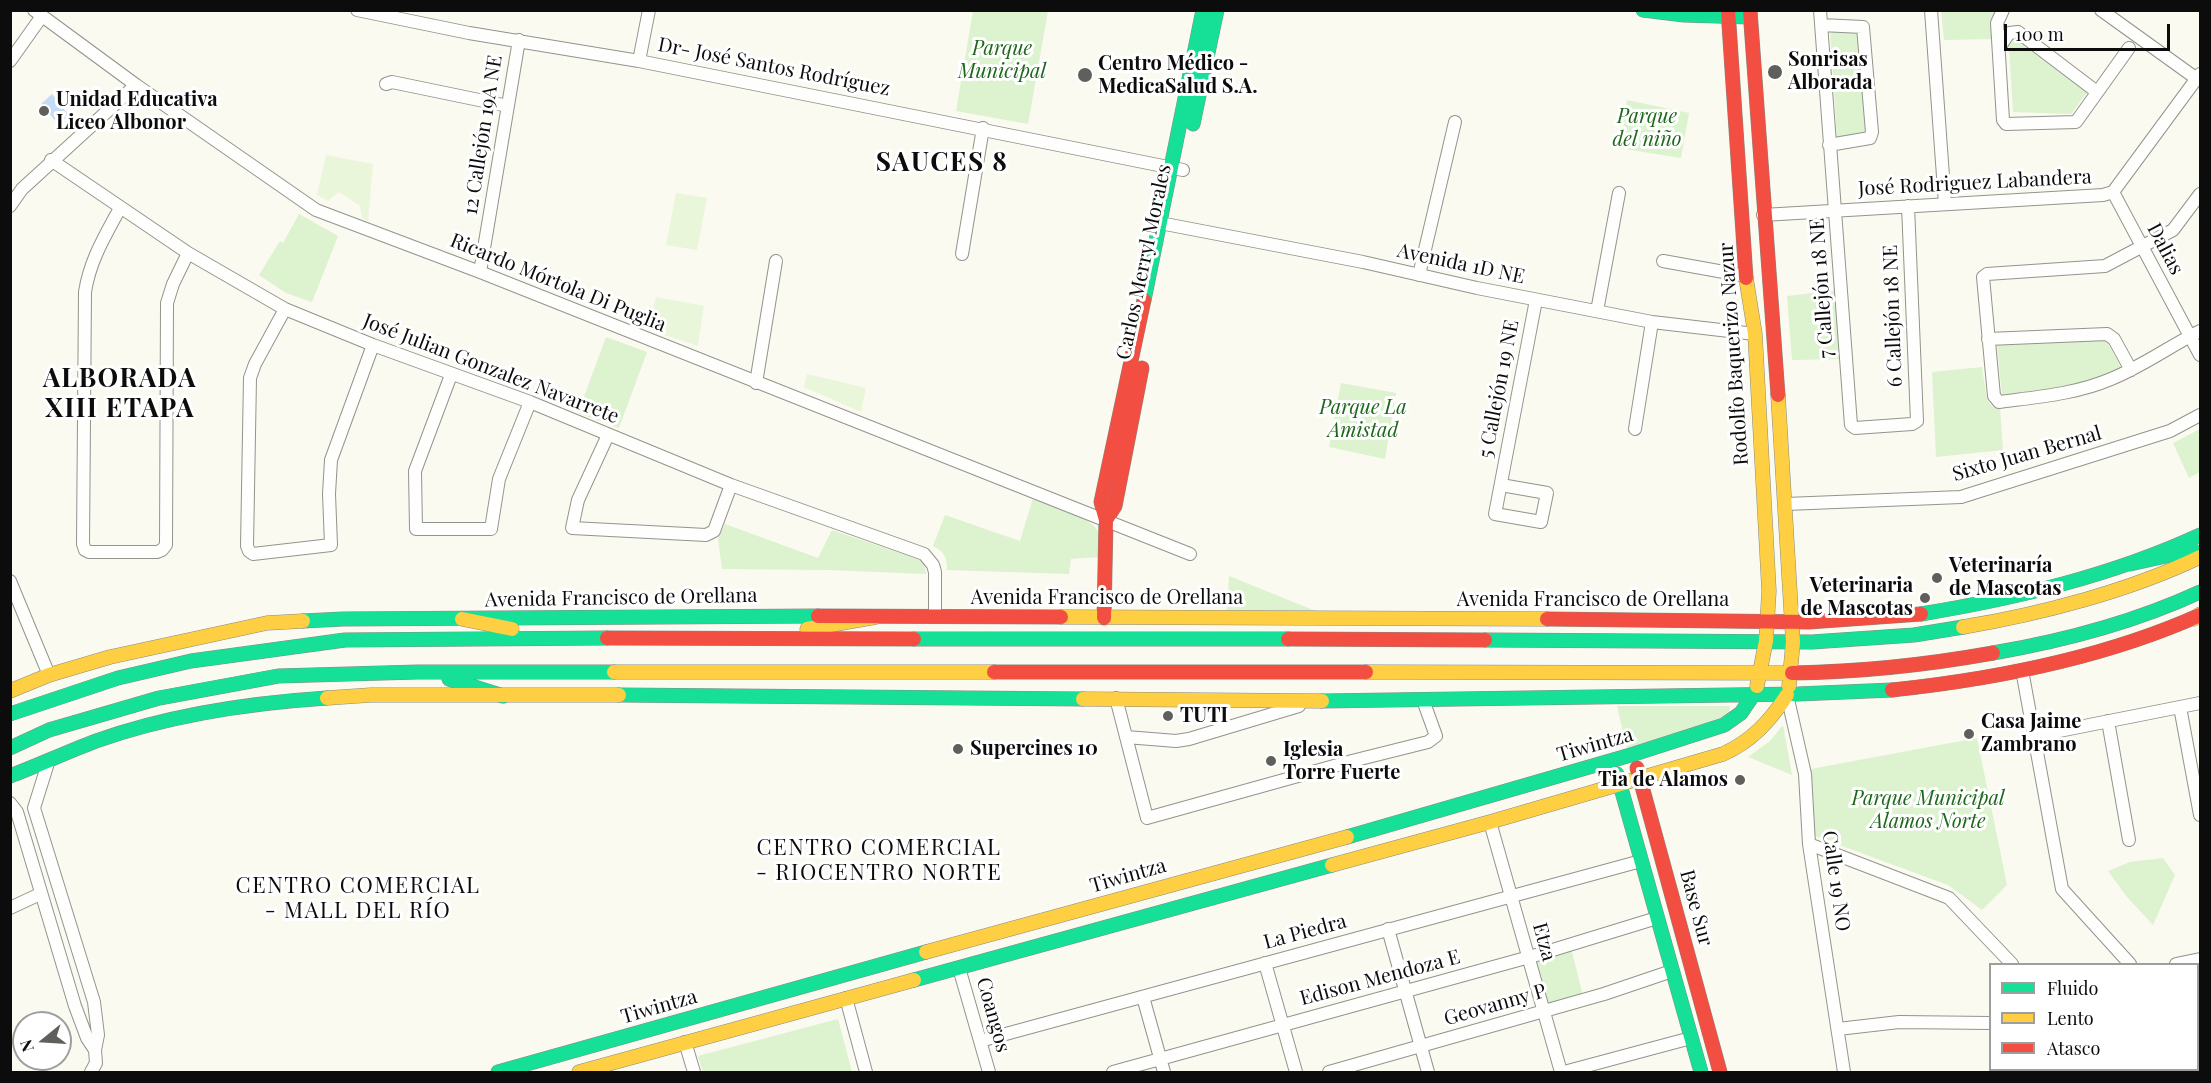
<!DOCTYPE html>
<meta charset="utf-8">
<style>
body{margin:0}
#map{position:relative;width:2211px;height:1083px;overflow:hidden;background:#fafaf0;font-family:"Playfair Display",serif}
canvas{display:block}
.frame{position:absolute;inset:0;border:12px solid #0c0c0c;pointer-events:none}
.legend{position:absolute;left:1989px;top:963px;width:210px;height:108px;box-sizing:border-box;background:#fff;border:2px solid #9e9e9e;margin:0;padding:8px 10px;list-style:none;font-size:18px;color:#0c0c0c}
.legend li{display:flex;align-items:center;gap:12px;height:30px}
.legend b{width:30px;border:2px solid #9e9e9e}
.north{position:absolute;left:12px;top:1011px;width:60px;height:60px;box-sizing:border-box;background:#fff;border:2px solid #9e9e9e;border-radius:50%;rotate:252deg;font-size:16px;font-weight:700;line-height:24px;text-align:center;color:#0c0c0c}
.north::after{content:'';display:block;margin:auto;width:21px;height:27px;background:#5f5f5c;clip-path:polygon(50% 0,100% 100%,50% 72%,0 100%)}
.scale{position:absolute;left:2004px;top:24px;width:166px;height:27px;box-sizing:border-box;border:3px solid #0c0c0c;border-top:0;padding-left:8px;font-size:18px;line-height:21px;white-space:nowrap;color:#0c0c0c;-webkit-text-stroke:4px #fff;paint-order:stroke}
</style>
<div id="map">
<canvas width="2211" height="1083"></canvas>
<div class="frame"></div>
<ul class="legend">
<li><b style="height:8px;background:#16e098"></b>Fluido</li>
<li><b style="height:8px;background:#ffcf43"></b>Lento</li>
<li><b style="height:8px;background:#f24e42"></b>Atasco</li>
</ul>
<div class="north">N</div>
<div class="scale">100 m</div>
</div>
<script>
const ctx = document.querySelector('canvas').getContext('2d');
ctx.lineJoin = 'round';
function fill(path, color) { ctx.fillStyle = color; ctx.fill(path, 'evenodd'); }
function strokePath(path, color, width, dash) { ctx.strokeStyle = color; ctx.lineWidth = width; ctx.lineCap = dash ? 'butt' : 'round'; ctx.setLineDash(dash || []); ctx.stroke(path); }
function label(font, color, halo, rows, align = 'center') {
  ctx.font = font + ' "Playfair Display",serif'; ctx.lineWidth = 6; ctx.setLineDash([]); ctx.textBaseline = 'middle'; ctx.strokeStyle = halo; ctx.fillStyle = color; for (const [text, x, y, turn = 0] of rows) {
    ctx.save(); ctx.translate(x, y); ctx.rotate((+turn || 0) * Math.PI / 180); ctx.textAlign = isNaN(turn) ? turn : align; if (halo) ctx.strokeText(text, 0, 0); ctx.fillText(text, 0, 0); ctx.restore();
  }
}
const green = new Path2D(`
 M973 11H1048L1028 124 956 111Z
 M1941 11H1995L1993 39 1944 40Z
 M1864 28 1870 136 1837 138 1830 30Z
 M2017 37 2087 92 2071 114 2013 112 2009 46Z
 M1627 100 1689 113 1681 158 1619 148Z
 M299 214 338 236 312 302 286 293 259 275 280 241 283 243Z
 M1838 290 1842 359 1792 360 1787 296Z
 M606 337 647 352 619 428 578 413Z
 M2105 338 2122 369C2083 387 2045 394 2002 395L1997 345Z
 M1982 367 1987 400 1993 407H2000L2003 450 1936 457 1932 372Z
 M1341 383 1396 393 1385 459 1329 447Z
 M2200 429V472L2189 478 2173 443Z
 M1033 498C1049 505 1093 517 1099 533 1102 540 1099 550 1099 557L1071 559 1069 574 947 570C947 558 945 552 933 546L945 515 1020 541Z
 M725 524 818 558 832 530 920 560 924 564 926 574 830 570 722 569 718 539Z
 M1229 576 1328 616 1227 610Z
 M1617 706H1730L1729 715 1627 749Z
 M1783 725 1792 775 1748 757 1770 741Z
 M1977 738 2007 885 1982 910 1948 885 1815 836 1811 769Z
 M2163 858 2175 875 2153 925 2127 897 2108 871 2130 862Z
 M1571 948 1584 1000 1547 1009 1533 956Z
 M2200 1008V1072H2134L2131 1070H2198V1009Z
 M838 1019 852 1072H703L698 1056Z`);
const pitch = new Path2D(`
 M326 155 373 164 368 221 362 218 360 206 339 192 328 201 317 195Z
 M676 193 707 198 697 250 666 245Z
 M656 297 704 306 698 346 647 329Z
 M807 374 866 388 861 412 804 387Z`);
const water = new Path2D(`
 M52 94 69 115 58 124 41 104Z`);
const street = new Path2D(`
 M34 10 136 85 316 210 480 272 1190 554
 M357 10 469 33 639 61 1183 170
 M1820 10 1851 425 1855 428 1912 424 1917 421 1908 206
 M1931 10 1945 204
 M2003 10 1997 23 2003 120 2006 124 2076 122 2129 48
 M2101 10 2197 79
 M1821 25 1863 27 1872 132 1870 138 1829 145
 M1999 48 2009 33 2018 32 2097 92
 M10 61 42 16
 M639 61 649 10
 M386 84 392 82 508 106
 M51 160 188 253 285 309 373 345 530 402 731 485 924 554 933 565 935 572V617
 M2113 192 2200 355
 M2200 194 2173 230 2105 266 1987 274 1983 277 1994 396 1999 402C2037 397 2076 394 2111 379 2143 366 2170 346 2200 331
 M10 206 22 189 136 85
 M120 208C105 236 90 260 85 292L83 544 85 550 89 552H157L162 550 166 545 167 303 173 284 188 253
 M1763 215 2103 195 2113 192 2200 74
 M1160 223 1363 262 1477 288 1652 322 1755 334
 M962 254 983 128
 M1663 261 1746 276
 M480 272 519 40
 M1419 275 1455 122
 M285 309 255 364 250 378 247 546 249 551 253 554 331 545 329 494 331 460 373 345
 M1597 311 1619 193
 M1988 339 2107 334 2114 339 2131 370
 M451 375 415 471 416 529H491L499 479 530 402
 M756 383 776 261
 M1635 429 1652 322
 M608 435 578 500 572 528 706 535 714 531 731 485
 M1501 485 1547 493 1541 522 1495 514 1536 300
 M1786 504 1961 497 2170 431 2200 415
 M10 581 49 675
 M2022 670 2062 889 2130 964
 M1787 695 1805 774 1809 844 1844 1072
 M1116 698 1147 818 1352 761 1428 742 1436 736 1423 700
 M2180 707 2200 815
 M2108 721 2129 840
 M2034 736 2200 703
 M1126 737 1176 741 1189 739 1299 706
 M49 760 34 808 94 1002 98 1035 95 1050 96 1063 91 1072
 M10 803 17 812 75 1006 87 1038 95 1050
 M1490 822 1561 1072
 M1809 844 1949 898 2012 964
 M10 908 40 894
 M1388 929 1428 1072
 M1265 963 1296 1072
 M2176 964 2200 959
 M959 968 989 1072
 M1143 997 1164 1072
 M846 998 866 1072
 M1838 1029 1899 1022 1990 1023
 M980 1041 1641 861
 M685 1042 694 1072
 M2114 1070 2117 1072
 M1113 1072 1533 956 1657 918
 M1329 1072 1604 994 1672 971
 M1564 1072 1691 1038`);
const fast = new Path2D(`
 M1643 10 1684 15 1750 17
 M1193 124 1217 10
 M1144 300 1203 10
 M2130 564 2193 550
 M1921 614C2017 598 2111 576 2200 535
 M303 621 343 619 818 616
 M914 639H1288
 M1485 640 1812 642 1914 635 1963 627
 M1993 653C2063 641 2135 622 2200 592
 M449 679 503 696
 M619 695 1083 699
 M1322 701 1798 694 1892 690
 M10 714 118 678 191 661 345 640 607 638
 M10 748 49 730 159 698 278 676 418 672H614
 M1617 774 1701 1072
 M10 776C39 765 67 752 96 741 169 715 250 703 327 698
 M1347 837 1634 754 1724 725 1741 713 1754 694
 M914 980 1332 865
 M498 1072 926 952`);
const slow = new Path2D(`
 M1746 278 1755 334 1769 591 1766 641 1757 686
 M1778 395 1793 642 1789 686
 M1061 617 1547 619
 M462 619 512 629
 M2194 619 2200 614
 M1963 627C2041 614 2129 591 2200 557
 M807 629 876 617
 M614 672H994
 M1366 672 1792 673
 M10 691 49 675 110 657 267 623 303 621
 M327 698 371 695H619
 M1083 699 1322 701
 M1332 865 1490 822 1723 754C1752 741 1770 721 1787 695
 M926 952 1347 837
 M579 1072 914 980`);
const jam = new Path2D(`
 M1728 10 1746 278
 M1750 10 1778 395
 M1106 520 1115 506 1142 368
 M818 616 1061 617
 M1104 618 1106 520 1101 502 1144 300
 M1547 619 1809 622 1921 614
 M607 638 914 639
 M1288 639 1485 640
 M994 672H1366
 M1792 673C1860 672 1926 665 1993 653
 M1892 690C1996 679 2104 658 2200 615
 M1637 768 1720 1072`);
const markers = [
 [1775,72,8,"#5f5f5c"],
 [1085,75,8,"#5f5f5c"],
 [44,111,6,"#5f5f5c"],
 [1937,578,6,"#5f5f5c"],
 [1925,598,6,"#5f5f5c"],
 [1168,716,6,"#5f5f5c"],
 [1969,734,6,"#5f5f5c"],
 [958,749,6,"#5f5f5c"],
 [1271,761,6,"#5f5f5c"],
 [1740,780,6,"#5f5f5c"]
];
const parkNames = [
 ["Parque",1002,49],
 ["Municipal",1002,72],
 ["Parque",1647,117],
 ["del niño",1647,140],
 ["Parque La",1363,408],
 ["Amistad",1363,431],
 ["Parque Municipal",1928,799],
 ["Alamos Norte",1928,822]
];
const poiNames = [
 ["Sonrisas",1788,60],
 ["Alborada",1788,83],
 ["Centro Médico -",1098,64],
 ["MedicaSalud S.A.",1098,87],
 ["Unidad Educativa",56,100],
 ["Liceo Albonor",56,123],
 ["Veterinaría",1949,566],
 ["de Mascotas",1949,589],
 ["Veterinaria",1913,586,"right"],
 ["de Mascotas",1913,609,"right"],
 ["TUTI",1180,716],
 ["Casa Jaime",1981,722],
 ["Zambrano",1981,745],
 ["Supercines 10",970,749],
 ["Iglesia",1283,750],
 ["Torre Fuerte",1283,773],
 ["Tia de Alamos",1728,780,"right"]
];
const streetNames = [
 ["Dr- José Santos Rodríguez",774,67,11],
 ["12 Callejón 19A NE",483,135,-81],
 ["José Rodriguez Labandera",1975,183,-3],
 ["Dalias",2165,249,62],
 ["Carlos Merryl Morales",1144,262,-78],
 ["Avenida 1D NE",1461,264,12],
 ["Ricardo Mórtola Di Puglia",558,283,22],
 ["7 Callejón 18 NE",1822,288,-94],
 ["6 Callejón 18 NE",1893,316,-92],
 ["Rodolfo Baquerizo Nazur",1734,354,-94],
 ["José Julian Gonzalez Navarrete",491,369,21],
 ["5 Callejón 19 NE",1499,389,-79],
 ["Sixto Juan Bernal",2027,454,-16],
 ["Avenida Francisco de Orellana",621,598,-1],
 ["Avenida Francisco de Orellana",1107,598],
 ["Avenida Francisco de Orellana",1593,600],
 ["Tiwintza",1595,745,-16],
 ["Tiwintza",1128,876,-16],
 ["Calle 19 NO",1836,881,82],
 ["Base Sur",1696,908,75],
 ["La Piedra",1305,932,-15],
 ["Etza",1544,942,74],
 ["Edison Mendoza E",1380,978,-15],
 ["Geovanny P",1495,1005,-16],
 ["Tiwintza",659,1007,-16],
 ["Coangos",993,1015,74]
];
const quarterNames = [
 ["CENTRO COMERCIAL",879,848],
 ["- RIOCENTRO NORTE",879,873],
 ["CENTRO COMERCIAL",358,886],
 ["- MALL DEL RÍO",358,911]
];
const districtNames = [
 ["SAUCES 8",942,163],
 ["ALBORADA",120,379],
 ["XIII ETAPA",120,409]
];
fill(green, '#ddf2ce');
fill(pitch, '#e9f6d9');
fill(water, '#c4dcf6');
strokePath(street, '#93938f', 14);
strokePath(fast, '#8a8a85', 15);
strokePath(slow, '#8a8a85', 15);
strokePath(jam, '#8a8a85', 15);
strokePath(street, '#fefefd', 12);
strokePath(fast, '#16e098', 14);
strokePath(slow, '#ffcf43', 14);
strokePath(jam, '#f24e42', 14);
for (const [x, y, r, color] of markers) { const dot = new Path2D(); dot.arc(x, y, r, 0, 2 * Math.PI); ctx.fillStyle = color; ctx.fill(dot); strokePath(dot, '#fff', 2); }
label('italic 20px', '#1c6719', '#fff', parkNames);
label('bold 20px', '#0c0c0c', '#fff', poiNames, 'left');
label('20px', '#0c0c0c', '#fff', streetNames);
ctx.letterSpacing = '1.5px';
label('22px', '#0c0c0c', '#fff', quarterNames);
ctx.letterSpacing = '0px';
ctx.letterSpacing = '1.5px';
label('bold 26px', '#0c0c0c', '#fff', districtNames);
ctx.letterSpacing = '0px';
</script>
